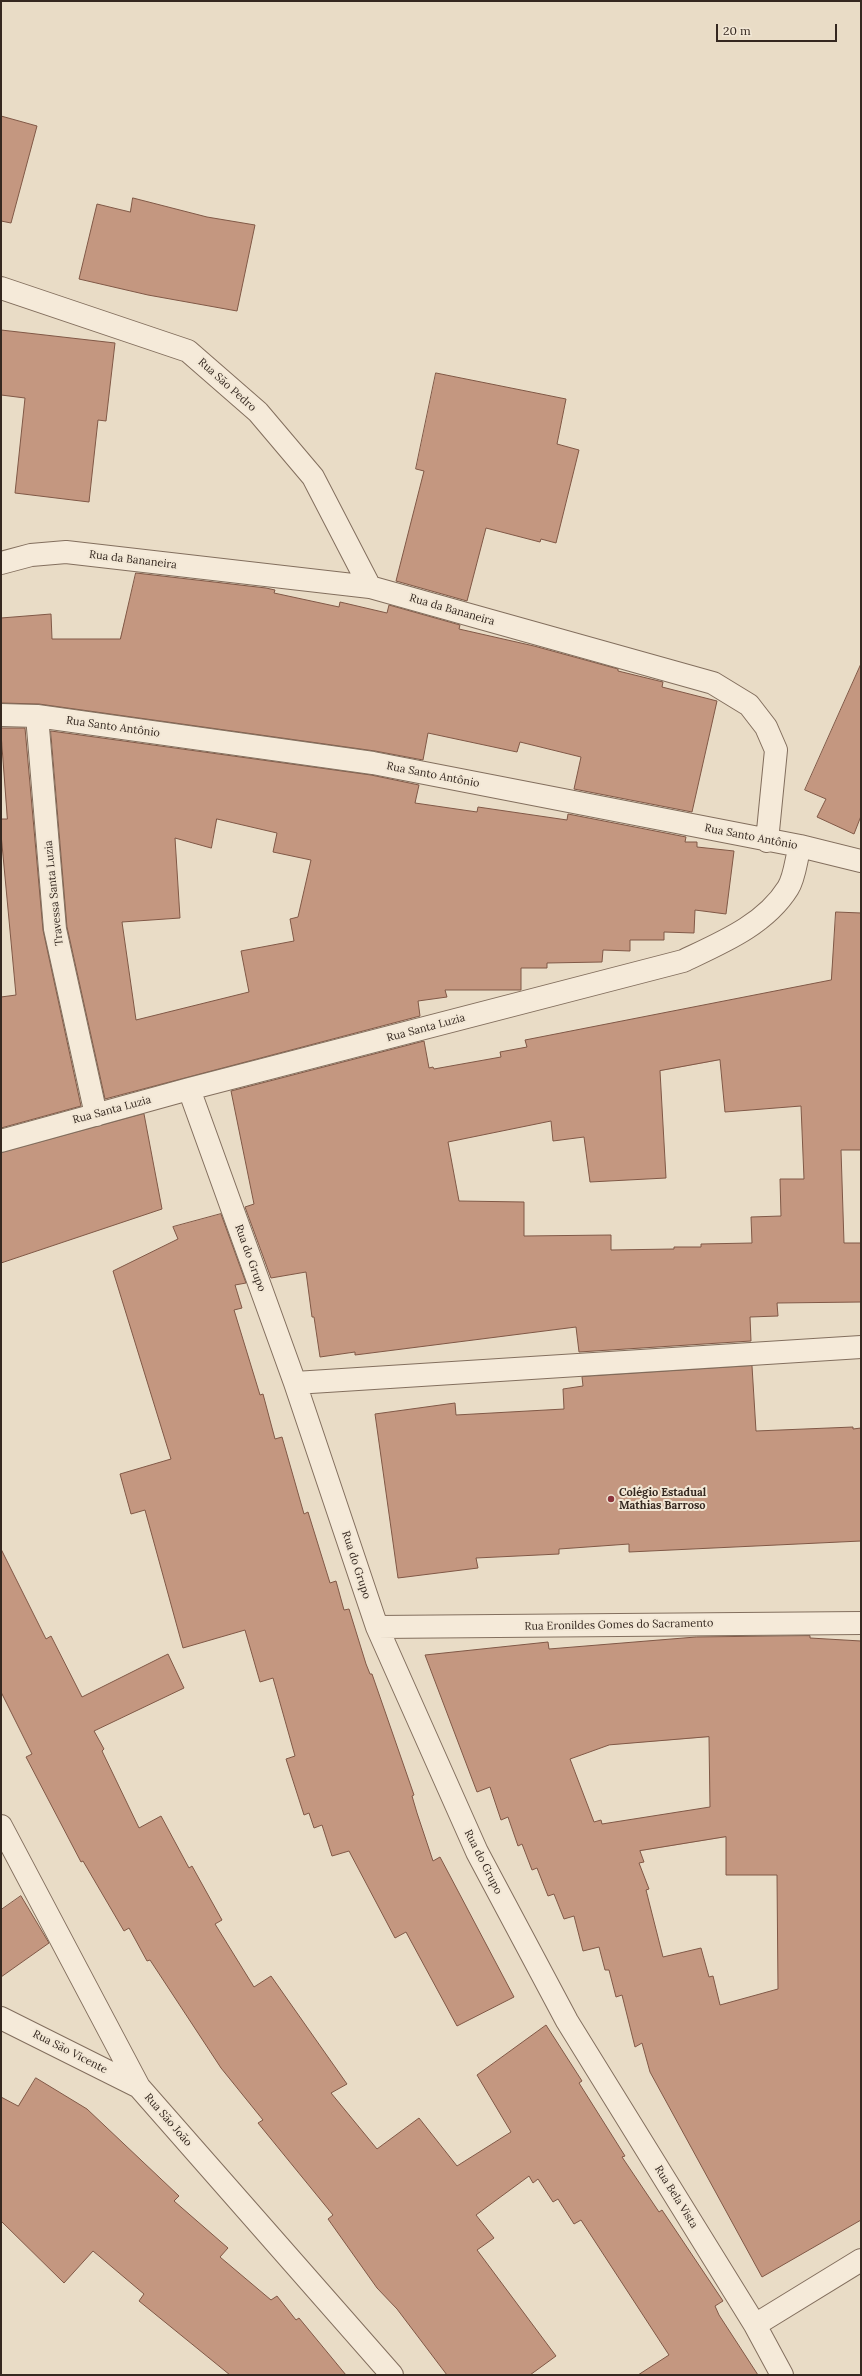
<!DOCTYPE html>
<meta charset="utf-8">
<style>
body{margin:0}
#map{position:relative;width:862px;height:2376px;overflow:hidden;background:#e9dcc6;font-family:Lora,serif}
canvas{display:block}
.frame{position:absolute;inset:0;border:2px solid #352820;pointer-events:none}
.scale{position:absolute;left:716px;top:24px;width:121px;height:18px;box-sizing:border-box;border:2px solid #352820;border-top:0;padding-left:5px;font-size:12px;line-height:14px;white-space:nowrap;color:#352820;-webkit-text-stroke:3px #f2e7d5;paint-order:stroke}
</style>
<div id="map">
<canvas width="862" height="2376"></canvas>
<div class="frame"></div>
<div class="scale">20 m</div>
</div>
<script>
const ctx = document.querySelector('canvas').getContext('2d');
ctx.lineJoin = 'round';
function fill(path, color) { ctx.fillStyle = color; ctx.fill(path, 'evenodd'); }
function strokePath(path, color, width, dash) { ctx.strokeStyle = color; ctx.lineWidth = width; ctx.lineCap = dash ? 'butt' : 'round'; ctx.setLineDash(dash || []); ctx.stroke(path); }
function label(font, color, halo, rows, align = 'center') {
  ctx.font = font + ' Lora,serif'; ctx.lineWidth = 4; ctx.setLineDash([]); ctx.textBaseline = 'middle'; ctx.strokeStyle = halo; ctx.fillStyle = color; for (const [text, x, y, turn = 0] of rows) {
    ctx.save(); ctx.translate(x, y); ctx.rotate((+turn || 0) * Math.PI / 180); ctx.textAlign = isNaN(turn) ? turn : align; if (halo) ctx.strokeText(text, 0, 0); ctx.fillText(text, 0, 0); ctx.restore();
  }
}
const building = new Path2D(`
 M1 116 37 126 11 223 1 221Z
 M133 198 207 217 255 225 237 311 148 295 79 279 97 204 130 212Z
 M1 330 115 343 106 421 98 420 89 502 15 493 25 398 1 395Z
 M436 373 566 399 557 444 579 450 556 543 541 539 540 542 486 528 467 601 396 581 424 471 416 469Z
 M136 573 266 588 275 590 274 593 339 607 340 602 387 613 389 605 460 625 459 629 534 646 618 669V671L663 682 662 687 717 701 692 812 574 789 581 757 520 742 517 752 428 733 423 760 375 751 39 704 1 703V618L51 614 52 639H120Z
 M861 664V816L854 834 817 817 826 799 805 790Z
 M1 728H25L43 930 81 1106 1 1128V997L16 995 1 834V819H7Z
 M51 731 371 775 419 785 415 803 477 812 478 807 567 820 568 814 686 837 685 842H697V847L734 851 726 914 695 910 694 933 664 932V940H630V951L603 950 602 962 547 963V968H521V990H445L447 997 418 1001 420 1016 105 1099 67 927ZM217 819 277 833 273 852 311 860 298 917 290 919 294 941 241 951 249 992 136 1020 122 922 180 918 175 838 211 848Z
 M836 912 861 913V1150H841L844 1243H861V1302L777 1303 778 1316 750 1317 751 1341 579 1352 576 1327 355 1355V1352L320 1357 314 1317H312L306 1272 271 1278 245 1207 254 1204 231 1091 424 1041 429 1068 433 1067 434 1069 501 1057 500 1052 527 1047 525 1040 831 980ZM720 1060 725 1112 801 1106 804 1179H780L781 1216 751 1217 752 1243 701 1244V1247H674V1249L611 1250V1235L524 1236V1202L459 1201 448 1142 551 1121 553 1141 584 1137 590 1182 666 1178 660 1071Z
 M144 1114 162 1209 1 1263V1153Z
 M221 1214 246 1283 235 1285 242 1308 234 1310 260 1395 263 1394 275 1439 282 1437 304 1514 308 1512 330 1583 336 1581 344 1610 349 1609 366 1664 370 1674H372L414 1795 412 1796 417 1813 433 1861 440 1857 514 1997 457 2026 406 1932 395 1938 349 1851 332 1856 322 1825 314 1828 309 1813 304 1815 286 1759 295 1756 273 1678 260 1682 245 1630 183 1648 145 1510 131 1514 120 1474 171 1459 113 1271 178 1239 173 1227Z
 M752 1366 756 1431 853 1427V1429L861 1428V1541L629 1552V1544L559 1549V1554L476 1558 478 1568 398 1578 375 1414 455 1403 456 1415 564 1409 563 1389 583 1386 582 1377Z
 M1 1549 46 1639 51 1636 82 1697 168 1654 184 1688 94 1731 104 1749 102 1751 139 1828 161 1816 189 1868 192 1866 222 1920 215 1924 254 1987 271 1976 347 2084 331 2093 377 2149 419 2118 457 2166 511 2132 477 2075 546 2025 582 2081 579 2083 625 2156 622 2157 659 2212 662 2210 723 2301 715 2306 719 2315 758 2375H638L669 2355 581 2220 574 2224 558 2199 553 2202 538 2179 533 2183 529 2176 476 2215 494 2238 477 2250 556 2356 530 2375H447L397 2309 377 2288 328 2219 333 2215 258 2123 263 2120 221 2068 150 1960 147 1961 129 1928 124 1931 83 1861 81 1862 26 1757 32 1754 1 1692Z
 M810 1636V1638L861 1641V2220L762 2277 650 2072 642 2043 635 2047 622 1995 616 1997 609 1970H605L599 1947 583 1951 574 1916 564 1919 554 1894 548 1896 537 1868 532 1870 522 1844 518 1846 508 1817 501 1820 490 1787 477 1792 425 1655 548 1642 549 1649 696 1637ZM709 1737 710 1807 602 1824 601 1820 594 1822 570 1759 609 1745ZM726 1837V1875H777L778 1989 720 2005 713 1976 709 1977 701 1948 663 1957 646 1890 649 1889 639 1863 644 1862 640 1851Z
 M21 1896 49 1943 1 1977V1910Z
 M36 2078 87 2109 179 2196 174 2201 228 2248 220 2257 271 2300 277 2296 296 2320 299 2318 346 2375H230L139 2301 144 2294 93 2251 64 2283 1 2221V2097L18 2106Z`);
const street = new Path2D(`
 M1 288 188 351 258 412 313 477 370 587
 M1 563 31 555 66 552 370 587 713 683 749 705 766 727 776 750 767 841
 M1 715 37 716 373 763 800 846 861 861
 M37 716 55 929 96 1115
 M189 1089 295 1383 377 1627 477 1852 567 2021 755 2325 782 2375
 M1 1141 189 1089 683 961C721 943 765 925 788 888 795 877 796 859 800 846
 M295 1383 861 1347
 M377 1627 861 1623
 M1 1826 139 2087 392 2375
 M1 2018 139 2087
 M755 2325 861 2260`);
const markers = [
 [611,1499,4,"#8c343c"]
];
const streetNames = [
 ["Rua São Pedro",227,385,42],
 ["Rua da Bananeira",133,560,7],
 ["Rua da Bananeira",452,610,16],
 ["Rua Santo Antônio",113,727,8],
 ["Rua Santo Antônio",433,775,11],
 ["Rua Santo Antônio",751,837,11],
 ["Travessa Santa Luzia",54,893,-96],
 ["Rua Santa Luzia",426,1028,-15],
 ["Rua Santa Luzia",112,1110,-15],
 ["Rua do Grupo",250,1258,70],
 ["Rua do Grupo",356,1565,72],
 ["Rua Eronildes Gomes do Sacramento",619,1625,-1],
 ["Rua do Grupo",483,1862,63],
 ["Rua São Vicente",70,2052,27],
 ["Rua São João",168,2120,49],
 ["Rua Bela Vista",676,2197,58]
];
const poiNames = [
 ["Colégio Estadual",619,1493],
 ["Mathias Barroso",619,1506]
];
fill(building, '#c49780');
strokePath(building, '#805846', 1);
strokePath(street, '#836f5e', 24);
strokePath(street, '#f5ead9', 22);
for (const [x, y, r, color] of markers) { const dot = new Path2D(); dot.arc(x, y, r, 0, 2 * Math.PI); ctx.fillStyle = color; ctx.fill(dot); strokePath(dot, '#f2e7d5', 1.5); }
label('11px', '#352820', '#f2e7d5', streetNames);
label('bold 11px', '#352820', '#f2e7d5', poiNames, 'left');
</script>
